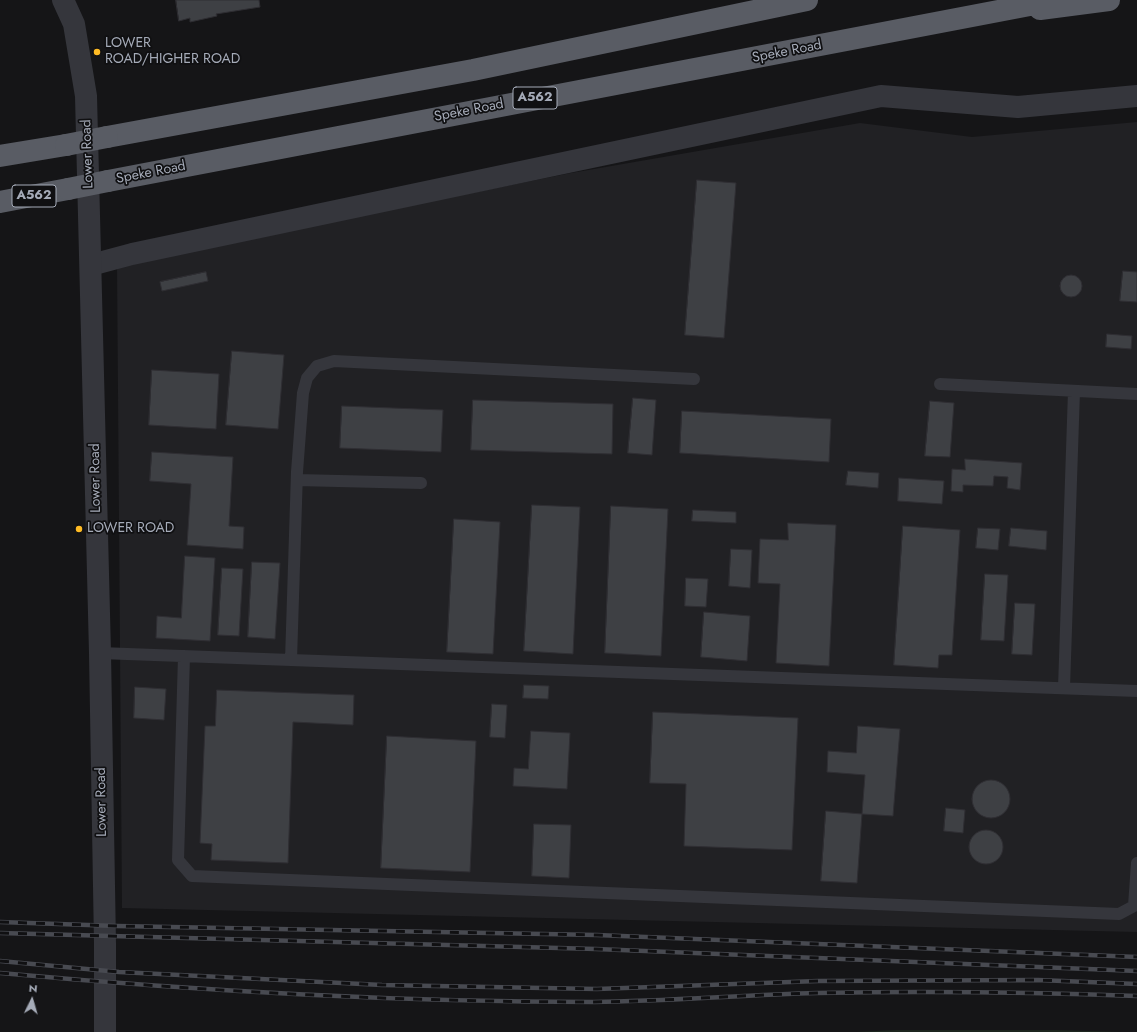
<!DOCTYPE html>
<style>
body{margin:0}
#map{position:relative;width:1137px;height:1032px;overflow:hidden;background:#151517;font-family:Jost,sans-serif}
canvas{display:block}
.north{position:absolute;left:12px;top:980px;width:40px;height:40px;-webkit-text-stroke:3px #101012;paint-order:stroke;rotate:5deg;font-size:11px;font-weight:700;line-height:16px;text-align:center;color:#a5abb8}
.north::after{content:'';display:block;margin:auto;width:14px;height:18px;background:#a5abb8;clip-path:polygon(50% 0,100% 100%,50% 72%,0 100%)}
</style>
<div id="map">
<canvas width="1137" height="1032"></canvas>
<div class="north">N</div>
</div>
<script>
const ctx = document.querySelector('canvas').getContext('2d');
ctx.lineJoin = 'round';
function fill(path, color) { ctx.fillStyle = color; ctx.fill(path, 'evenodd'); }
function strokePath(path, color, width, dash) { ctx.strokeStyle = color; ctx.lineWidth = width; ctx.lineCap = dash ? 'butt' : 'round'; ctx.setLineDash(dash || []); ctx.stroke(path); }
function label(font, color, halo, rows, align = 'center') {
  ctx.font = font + ' Jost,sans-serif'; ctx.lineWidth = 3.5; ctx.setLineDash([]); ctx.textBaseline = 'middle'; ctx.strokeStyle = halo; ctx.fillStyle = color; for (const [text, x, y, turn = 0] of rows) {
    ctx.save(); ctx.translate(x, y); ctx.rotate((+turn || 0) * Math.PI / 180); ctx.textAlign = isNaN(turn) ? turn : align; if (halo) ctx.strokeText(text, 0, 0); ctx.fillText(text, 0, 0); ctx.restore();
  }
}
const built = new Path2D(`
 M1137 122V932L122 908 117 264 571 173 860 123 972 137Z`);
const green = new Path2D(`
 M896 1030H1057L1121 1032H856Z`);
const building = new Path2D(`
 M176 0H259L260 7 216 14 217 16 190 22V18L179 21Z
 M697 180 736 183 724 338 685 335Z
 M1123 271 1137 272V302L1120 301Z
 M206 272 208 281 162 291 160 282Z
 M1060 286a11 11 0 1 1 22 0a11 11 0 1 1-22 0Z
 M1107 334 1132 336 1131 349 1106 347Z
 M232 351 284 355 278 429 226 425Z
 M152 370 219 374 216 429 149 425Z
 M633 398 656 400 652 455 628 453Z
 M473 400 613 404 612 454 471 450Z
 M930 401 954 403 950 457 925 456Z
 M342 406 443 410 441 452 340 448Z
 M682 411 831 419 829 462 680 453Z
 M152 452 233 457 229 526 244 527 243 549 187 545 191 484 150 481Z
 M965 459 1022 463 1020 490 1007 488 1008 477 994 476 993 486 963 485V492L951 491 952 469 965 470Z
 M848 471 879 473 878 488 846 485Z
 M899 478 944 481 942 504 898 501Z
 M532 505 580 507 573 654 524 651Z
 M611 506 668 509 661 656 605 653Z
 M693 510 736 512V523L692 521Z
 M454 519 500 522 493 654 447 652Z
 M788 523 836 525 829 666 776 663 780 584 758 583 760 539 788 540Z
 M903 526 960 530 952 655H939L938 668 894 665Z
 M978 528 1000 529 998 550 976 548Z
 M1011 528 1047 531 1046 550 1009 546Z
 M731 549 752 550 750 588 729 586Z
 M185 556 215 558 210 641 156 638 157 616 181 618Z
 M252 562 280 563 275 639 248 637Z
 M222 568 243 569 239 636 218 635Z
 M985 574 1008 575 1004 641 981 640Z
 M686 578 708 579 706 607 685 606Z
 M1015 603 1035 604 1032 655 1012 654Z
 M704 612 750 616 747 661 701 657Z
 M524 685 549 686 548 699 523 698Z
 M135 687 166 689 164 720 134 718Z
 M217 690 354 695 353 725 293 722 288 863 211 860 212 844 200 843 205 726H215Z
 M492 704 507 705 505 738 490 737Z
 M653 712 798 718 792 850 684 846 686 784 650 783Z
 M858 726 900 729 893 816 862 814 865 775 827 772 828 751 856 753Z
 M531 731 570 733 567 789 513 786 514 768 528 769Z
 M387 736 476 741 470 872 381 868Z
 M972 799a19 19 0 1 1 38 0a19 19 0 1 1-38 0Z
 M946 808 965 810 963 833 944 831Z
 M826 811 862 814 857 883 821 881Z
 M534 824 571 825 569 878 532 876Z
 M969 847a17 17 0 1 1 34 0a17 17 0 1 1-34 0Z`);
const service = new Path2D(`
 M940 384 1137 394
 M297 480 421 483
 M100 653 1137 691
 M184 656 178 860 192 876 1119 914 1134 906 1137 863
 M291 660 297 472 303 393 307 378 317 366 334 361 694 379
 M1064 688 1074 391`);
const minor = new Path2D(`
 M91 265 132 254 881 96 1018 107 1137 96`);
const tertiary = new Path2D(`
 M63 0 74 24 86 96 100 653 105 944V1032`);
const trunk = new Path2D(`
 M1040 9 1109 0
 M107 137 473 70 807 0
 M0 156 66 145
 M108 181 1056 0
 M0 202 68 189`);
const rail = new Path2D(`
 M0 922 117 926 597 935 1137 957
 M0 933 596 949 1137 971
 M0 961 119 972 382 985 597 989 818 981 1038 980 1137 984
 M0 973C198 991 396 1002 594 1002 668 1001 743 995 817 993 924 991 1030 992 1137 996`);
const trunkBridge = new Path2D(`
 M66 145 107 137
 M68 189 108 181`);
const markers = [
 [97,52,4,"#ffbb24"],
 [79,529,4,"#ffbb24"]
];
const shields = [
 [535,98,44],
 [34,196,44]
];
const shieldNames = [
 ["A562",535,98],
 ["A562",34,196]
];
const poiNames = [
 ["LOWER",105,44],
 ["ROAD/HIGHER ROAD",105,60],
 ["LOWER ROAD",87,529]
];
const streetNames = [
 ["Speke Road",787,52,-11],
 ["Speke Road",469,111,-11],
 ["Lower Road",88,154,-92],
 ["Speke Road",151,173,-11],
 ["Lower Road",96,478,-91],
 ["Lower Road",102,802,-91]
];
fill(built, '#212124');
fill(green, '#1c251e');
fill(building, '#3e4044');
strokePath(building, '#2f2e33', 1);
strokePath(service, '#35363c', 12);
strokePath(minor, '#35363c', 22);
strokePath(tertiary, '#35363c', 22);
strokePath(trunk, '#595c64', 22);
strokePath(rail, '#484a51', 4.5);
strokePath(rail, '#101012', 3, [9]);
strokePath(trunkBridge, '#595c64', 22);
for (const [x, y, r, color] of markers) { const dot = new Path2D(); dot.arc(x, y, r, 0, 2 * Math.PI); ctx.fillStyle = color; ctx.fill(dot); strokePath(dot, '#101012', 1.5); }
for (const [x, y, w] of shields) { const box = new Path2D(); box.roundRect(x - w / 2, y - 11, w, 22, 3); ctx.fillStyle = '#101012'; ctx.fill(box); strokePath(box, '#a5abb8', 1); }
label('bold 13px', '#a5abb8', null, shieldNames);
label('14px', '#a5abb8', '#101012', poiNames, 'left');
label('14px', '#a5abb8', '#101012', streetNames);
</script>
